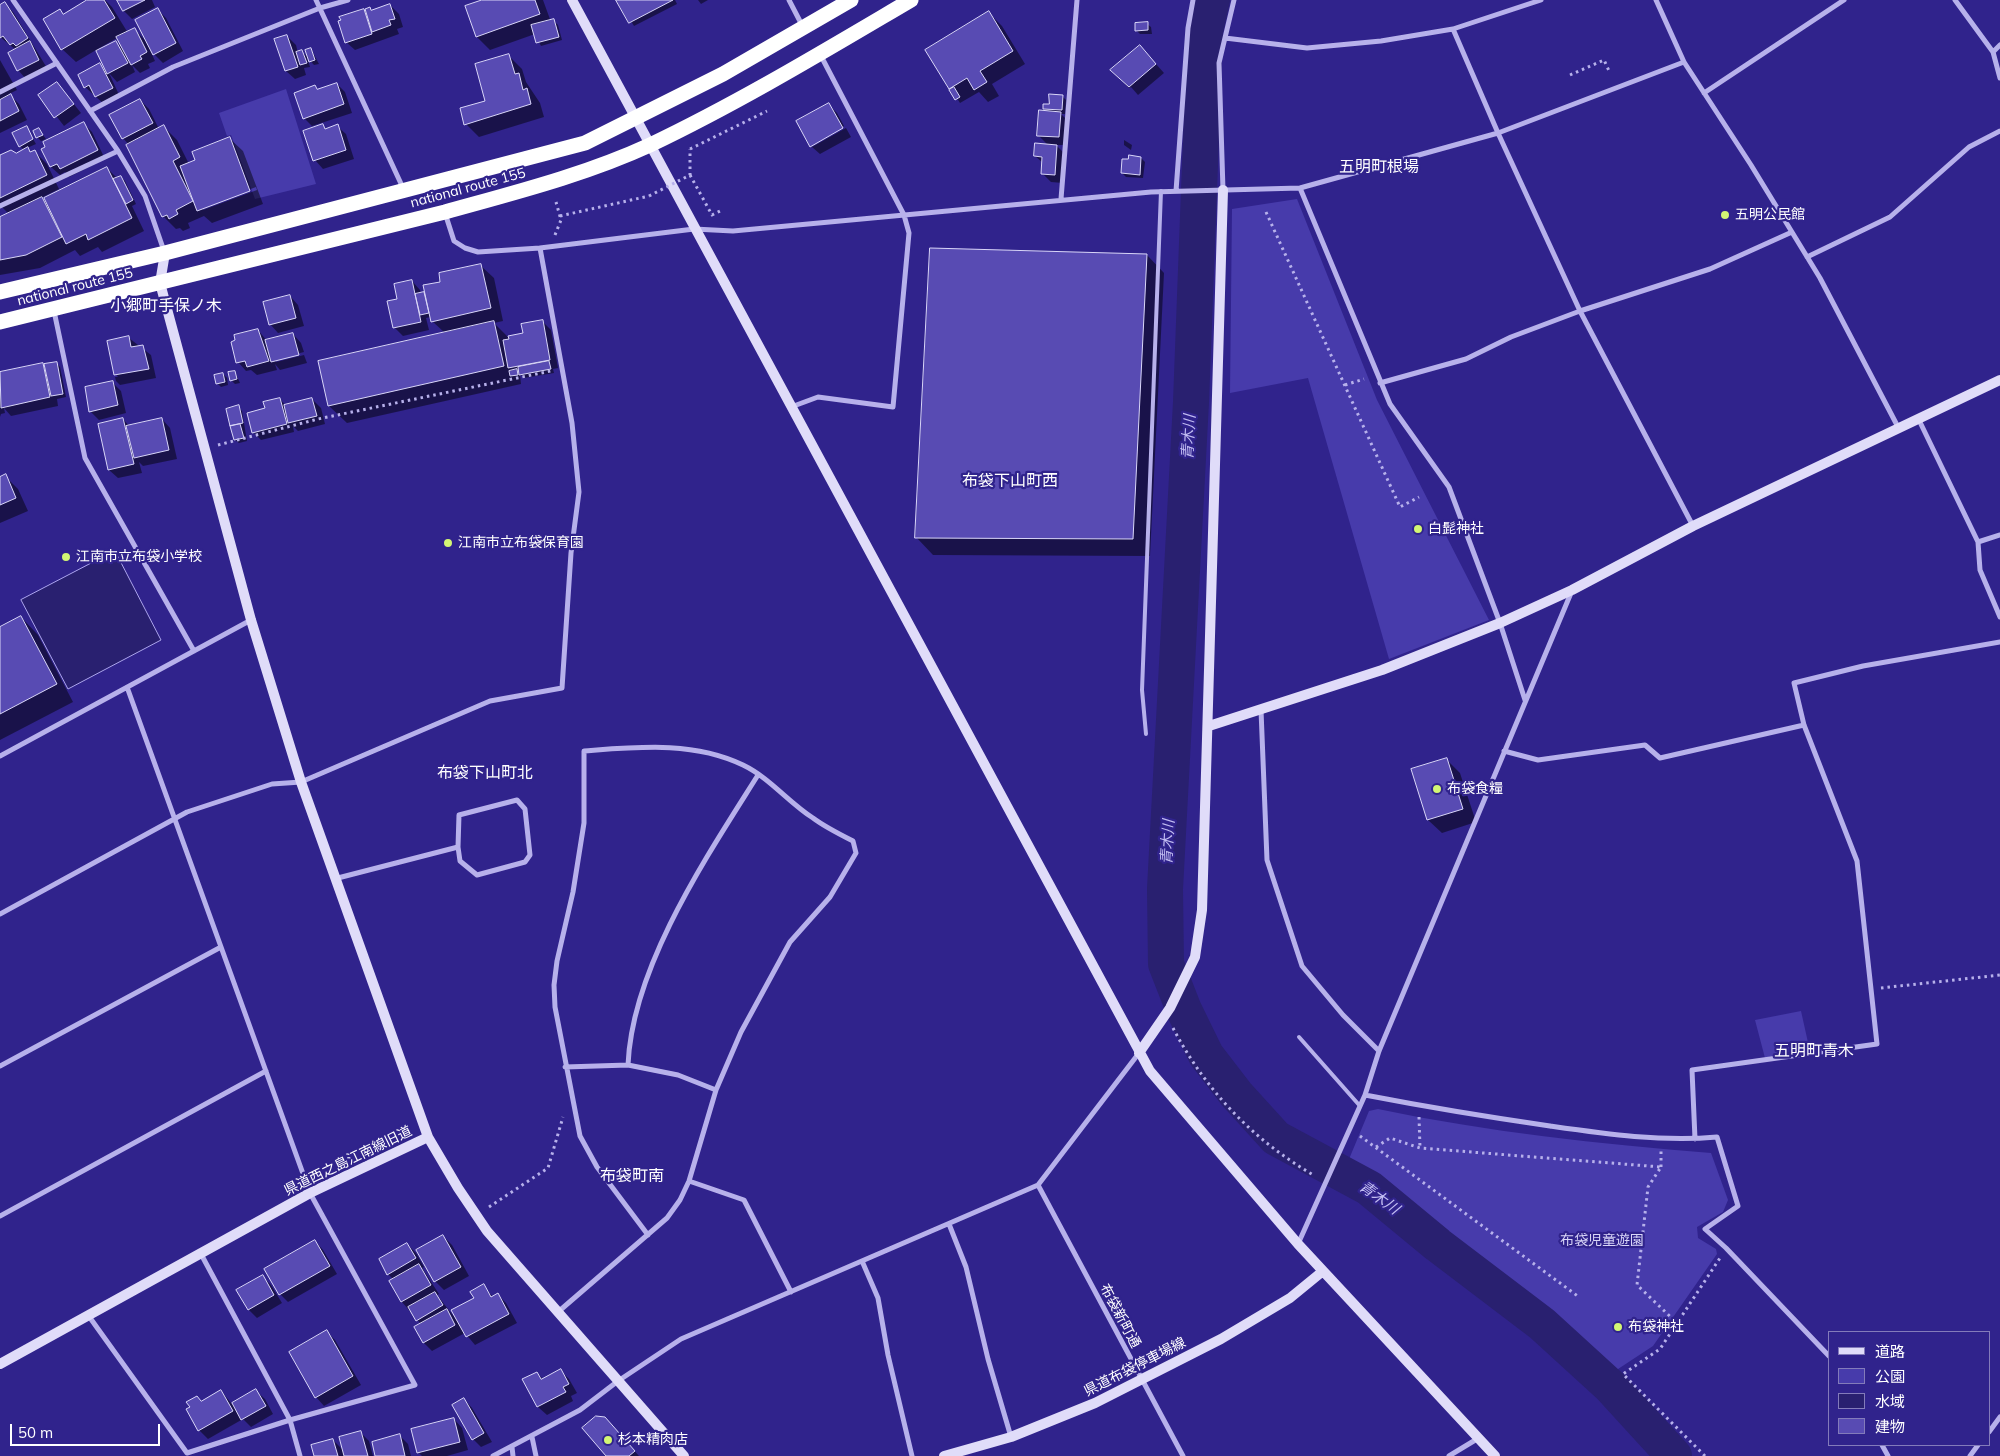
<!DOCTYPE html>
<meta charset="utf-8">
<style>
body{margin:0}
#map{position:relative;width:2000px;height:1456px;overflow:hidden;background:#30238c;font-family:Mulish,"Noto Sans JP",sans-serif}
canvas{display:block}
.legend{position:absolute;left:1828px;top:1331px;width:162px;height:115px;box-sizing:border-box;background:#30238c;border:1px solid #837bba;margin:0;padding:6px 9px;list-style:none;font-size:15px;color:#fff}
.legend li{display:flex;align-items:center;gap:10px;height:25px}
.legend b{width:25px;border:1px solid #837bba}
.scale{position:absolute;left:10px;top:1424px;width:150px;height:22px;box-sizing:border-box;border:2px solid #fff;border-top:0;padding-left:6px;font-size:15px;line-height:18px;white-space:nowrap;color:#fff;-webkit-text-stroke:4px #30238c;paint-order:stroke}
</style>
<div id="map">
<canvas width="2000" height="1456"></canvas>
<ul class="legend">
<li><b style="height:6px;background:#e0dcf9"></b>道路</li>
<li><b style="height:14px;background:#473bab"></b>公園</li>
<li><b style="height:14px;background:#292070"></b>水域</li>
<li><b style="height:14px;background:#584bb3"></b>建物</li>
</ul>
<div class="scale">50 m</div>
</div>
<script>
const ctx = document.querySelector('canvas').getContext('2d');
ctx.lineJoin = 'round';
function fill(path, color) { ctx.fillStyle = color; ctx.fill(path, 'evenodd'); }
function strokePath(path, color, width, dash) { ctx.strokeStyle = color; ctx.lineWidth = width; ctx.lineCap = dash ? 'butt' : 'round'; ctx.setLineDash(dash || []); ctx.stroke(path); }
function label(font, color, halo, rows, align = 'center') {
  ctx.font = font + ' Mulish,"Noto Sans JP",sans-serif'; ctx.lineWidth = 4.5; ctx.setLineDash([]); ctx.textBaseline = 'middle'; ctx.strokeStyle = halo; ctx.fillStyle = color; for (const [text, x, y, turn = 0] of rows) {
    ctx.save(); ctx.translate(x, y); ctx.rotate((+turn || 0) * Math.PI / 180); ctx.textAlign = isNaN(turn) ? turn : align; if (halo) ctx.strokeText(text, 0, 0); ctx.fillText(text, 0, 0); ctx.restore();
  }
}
const green = new Path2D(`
 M286 89 316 184 255 199 231 135 227 136 219 113Z
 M1297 199 1377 400 1489 620 1389 659 1308 378 1230 393 1232 209Z
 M1801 1011 1809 1047 1765 1058 1755 1020Z
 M1378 1109C1488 1132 1599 1144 1711 1153L1728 1200 1723 1212 1697 1227 1698 1238 1716 1249 1717 1254 1653 1346 1615 1371 1347 1164 1369 1111Z`);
const water = new Path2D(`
 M115 551 161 640 68 689 21 600Z`);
const shadow = new Path2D(`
 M89 0H105L112 7 128 33 134 29 147 42 157 9 166 18 183 51 163 63 150 50 155 61 148 64 150 68 140 73 132 65 135 72 117 82 109 73 120 97 105 105 85 87 99 65 108 73 96 50 76 62 62 49 64 15ZM117 38 123 49 116 42 99 51 98 49Z
 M118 0H152L155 7 132 19 124 11Z
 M485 0H543L551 22 554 21 558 25 562 40 541 46 535 34 490 50 477 37 467 7Z
 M618 0H675L677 4 634 26Z
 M698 0H708L701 4Z
 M4 3 13 12 47 68 26 79 18 70 16 50 0 37V6Z
 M390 5 399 14 403 27 397 29 399 34 355 50 346 42 341 18 370 8 372 11Z
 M989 13 1002 26 1025 64 992 84 999 96 988 102 979 92 960 103 927 51Z
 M1147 24 1151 27 1152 34H1140L1136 30Z
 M287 36 296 45 298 53 302 52 310 59 311 49 319 64 314 65 307 57 310 67 304 68 306 75 295 79 286 71Z
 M1140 46 1164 73 1138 95 1131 87 1129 88 1112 70Z
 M509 56 522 69 526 82 540 103 544 117 479 137 466 124 487 102Z
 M0 60 17 90 9 94 19 104 27 120 0 133Z
 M57 83 81 113 64 126 40 95Z
 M337 84 345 92 352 113 312 126 304 118 315 86 318 90Z
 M1062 96 1066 100 1065 114H1061L1069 122 1067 145H1056L1065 154 1063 183 1051 182 1042 173 1043 163 1035 156 1048 145 1039 136 1047 112 1044 109Z
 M140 100 149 109 159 129 164 127 177 140 189 164 229 138 243 151 263 204 212 223 204 216 188 223 190 228 183 231 180 228 176 229 163 216 129 145 123 138ZM256 187 257 190 203 210V207Z
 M828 104 837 113 844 126 812 144V147L811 146Z
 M84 124 92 132 105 159 69 177 65 172 60 175 51 167Z
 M323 126 326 129 337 126 346 134 354 159 323 169 315 160Z
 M26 127 36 144 27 148 32 153 34 151 47 164 59 189 41 198 48 205 107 168 118 179 121 177 125 181 136 204 132 206 144 231 102 252 98 247 80 256 75 250 40 268 0 275V219L9 214 0 205V156L17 155 25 151 20 146Z
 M846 128 851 137 820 154 812 147Z
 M39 130 46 139 41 141 37 137Z
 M1124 140 1132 145 1131 150 1124 145Z
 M1141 158 1145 162 1143 178 1126 177 1122 173Z
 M1147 255 1164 273 1150 556 933 555 916 537Z
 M480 265 494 278 503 321 494 323 508 337 524 334 543 322 551 330 558 368 553 369 554 373 524 378 520 374 521 384 347 423 329 406 445 333 432 321 431 317 426 318 429 330 403 336 394 327 399 300 412 281 420 290 421 294 427 297 442 283Z
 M290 296 298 305 304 326 278 333 270 324Z
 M258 330 267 341 293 334 301 343 304 352 276 359V362L304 355 307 363 280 370 275 364 277 370 257 375 251 370 246 371 238 362 237 341Z
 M129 338 151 355 156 378 120 385 116 381 115 377H118L116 374Z
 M56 363 60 367 66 397 57 399 58 406 11 416 4 408 5 413 1 414 0 417V374L43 365 46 368Z
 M235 372 240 383 235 384 231 380Z
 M223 374 227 378 228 385 221 387 217 383Z
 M112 382 121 391 126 413 99 420 90 411Z
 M280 399 286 406 312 399 321 408 325 424 298 431 293 426 294 432 261 440 253 432 266 409Z
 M238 407 242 411 247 441 239 443 235 440 228 410Z
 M123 419 130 427 162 419 170 428 177 459 143 466 139 462 142 473 118 478 109 470Z
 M5 476 18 489 28 511 0 523V478Z
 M21 617 38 635 73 702 0 740V628Z
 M1447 760 1460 773 1476 822 1442 833 1428 820 1413 770Z
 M443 1236 452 1245 469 1276 444 1290 435 1281Z
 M315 1241 323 1250 337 1274 288 1302 280 1294Z
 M407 1244 416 1253 424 1267 422 1268 439 1294 437 1295 459 1323 483 1286 493 1297 498 1295 506 1303 517 1323 475 1345 465 1333 432 1351 424 1343 421 1324 402 1302 391 1282 394 1280 388 1274Z
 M263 1277 271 1285 282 1303 257 1318 248 1309Z
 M327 1332 335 1340 361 1385 324 1406 316 1397Z
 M560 1370 569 1379 577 1393 571 1396 573 1401 547 1415 538 1407 524 1380 537 1373 543 1379Z
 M221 1391 232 1404 256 1391 265 1399 273 1414 251 1427 243 1419 208 1439 199 1430 202 1402Z
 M464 1399 472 1408 492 1442 481 1447 473 1439Z
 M454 1419 462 1428 468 1450 447 1456H422L419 1453 413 1430Z
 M618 1432 639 1456H607Z
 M361 1433 369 1441 373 1456H315L333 1440 345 1452Z
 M400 1436 408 1444 411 1456H377Z`);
const river = new Path2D(`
 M1212 0 1205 32 1191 402 1165 889 1166 964 1184 1010 1206 1055 1236 1094 1276 1138 1369 1188 1438 1245 1542 1324 1611 1387 1674 1456`);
const building = new Path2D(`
 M87 0H104L115 18 61 50 43 19 60 9 63 14Z
 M117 0H145L123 11Z
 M482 0H535L540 14 476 37 465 6Z
 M616 0H673L629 23Z
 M5 2 28 38 16 46 13 43 10 45 3 36 0 38V5Z
 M390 4 395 19 389 20 391 25 372 32 365 9 370 7 371 10Z
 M158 8 176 43 153 55 135 20Z
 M364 9 372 34 345 43 338 21 341 20 339 17Z
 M989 11 1013 51 980 71 987 82 974 90 967 78 949 89 925 50Z
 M554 19 559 37 536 43 531 25Z
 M1148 22V30L1135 31V23Z
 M135 28 147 52 140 56 142 59 131 65 116 37Z
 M287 35 298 67 285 71 274 39Z
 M30 41 39 60 17 71 8 53Z
 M116 41 128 63 107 74 96 51Z
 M1140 45 1156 64 1129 87 1110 70Z
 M311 48 315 60 309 62 305 50Z
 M302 50 307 63 300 65 296 52Z
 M509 54 515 74 519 73 523 90 527 88 531 104 464 125 460 108 485 101 475 64Z
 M100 63 113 88 95 97 89 85 84 88 78 75Z
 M57 82 74 104 54 118 38 95Z
 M337 83 344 104 303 119 294 93 315 85 317 89Z
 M954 87 960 97 955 100 949 90Z
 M11 94 19 111 0 121V100Z
 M1049 94 1063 95 1062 110 1043 109V104H1049Z
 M140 99 153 123 122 139 109 115Z
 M829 103 843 128 810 147 796 121Z
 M1039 110 1061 112 1059 137 1037 136Z
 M84 122 98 150 60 169 57 164 50 167 41 149 45 147 43 142Z
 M323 124 325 129 338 124 346 150 313 161 303 131Z
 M164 125 180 157 173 161 193 201 176 210 178 214 169 219 167 215 162 217 126 145Z
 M27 126 33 139 19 147 12 133Z
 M39 128 43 135 36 138 33 131Z
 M230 137 250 191 197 211 180 166 195 160 192 152Z
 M1035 143 1057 145 1055 175 1041 174 1042 157 1034 156Z
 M28 147 30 152 35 150 47 175 0 198V155L11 150 16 153Z
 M1129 155 1141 157 1140 175 1121 173 1122 159H1128Z
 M107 167 132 218 88 240 86 234 66 244 44 198Z
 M121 176 133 200 126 204 113 179Z
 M42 197 62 237 26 255 0 260V217Z
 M930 248 1147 254 1133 539 915 538Z
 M481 264 491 308 431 322 423 285 440 282 439 273Z
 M412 280 421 322 393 328 387 301 397 299 394 284Z
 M424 292 429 313 420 315 415 294Z
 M290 295 296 318 269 325 263 302Z
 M543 320 550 360 508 368 503 340 509 339 508 336 523 333 521 324Z
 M494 321 504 366 328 406 318 361Z
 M258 329 269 361 247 367 245 361 236 363 231 342 235 340 234 335Z
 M293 333 299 355 271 362 265 340Z
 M129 336 131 347 143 345 149 369 114 375 107 341Z
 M549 361 551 369 519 375 518 367Z
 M57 362 63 394 51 396 44 364Z
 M43 363 50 397 1 408 0 372Z
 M517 369 518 375 510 376 509 371Z
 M235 371 237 379 230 381 228 372Z
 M223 373 225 382 216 384 214 375Z
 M113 381 118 405 89 412 85 387Z
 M280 398 287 424 252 433 247 413 265 408 263 402Z
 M312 398 317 416 288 423 284 405Z
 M239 405 243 423 230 426 226 409Z
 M123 418 134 464 108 470 98 424Z
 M162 418 169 450 134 458 126 426Z
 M240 424 244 438 234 440 230 426Z
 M6 474 16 498 0 505V477Z
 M21 616 57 684 0 714V627Z
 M1447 758 1463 809 1427 820 1411 769Z
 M443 1235 461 1267 434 1282 416 1250Z
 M315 1240 330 1266 279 1295 264 1269Z
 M407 1243 416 1258 387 1275 379 1259Z
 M419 1264 431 1285 401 1302 389 1281Z
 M263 1275 274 1295 248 1310 236 1290Z
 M484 1284 491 1297 498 1293 509 1314 466 1337 451 1310 474 1298 470 1292Z
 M435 1292 443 1305 416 1321 408 1307Z
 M447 1309 455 1325 423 1343 414 1327Z
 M327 1330 353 1376 315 1398 289 1352Z
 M561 1369 569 1384 563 1387 566 1392 537 1407 522 1379 537 1372 541 1379Z
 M256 1389 266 1406 241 1420 232 1403Z
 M221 1390 233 1411 198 1431 186 1409 190 1407 186 1402 197 1396 201 1401Z
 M464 1398 484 1433 472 1440 452 1405Z
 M596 1416 605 1417 635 1451 629 1456H606L582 1428Z
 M454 1418 460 1442 417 1453 411 1429Z
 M361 1431 368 1456H344L339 1437Z
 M400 1434 405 1456H375L372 1442Z
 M333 1439 338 1456H314L311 1445Z`);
const path = new Path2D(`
 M1570 75 1604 60 1610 73
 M690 149 767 111
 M690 175 712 215 720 211
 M1266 212 1400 507 1419 497
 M560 216 649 196
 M555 235 561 220 556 202
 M1345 385 1364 379
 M218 445 318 419 551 371
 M1881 988 2000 975
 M1173 1028C1206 1091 1253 1140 1315 1176
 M1419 1117 1420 1148
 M1360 1136 1579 1297
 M1376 1147 1390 1138 1420 1148 1661 1167 1648 1187 1637 1285 1676 1322
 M1661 1167V1150
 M489 1207 548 1168 563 1117
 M1705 1456 1623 1374 1660 1349 1720 1258`);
const lane = new Path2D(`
 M1146 734 1142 690 1161 191
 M1299 1037 1360 1106`);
const street = new Path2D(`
 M13 0 118 151 145 196 164 251
 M316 0 403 188
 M789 0 803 27
 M1656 0 1684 62 1751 165 1820 278 1898 427
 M1955 0 1993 52
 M1453 29 1498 133 1580 311 1693 526
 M1225 38 1307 48 1381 41 1453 29 1541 0
 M2000 45 1993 52 2000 78
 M0 92 57 63
 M1704 93 1844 0
 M90 111 173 67 320 8 348 0
 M1300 188 1390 404 1449 487 1500 623 1525 700
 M1223 190 1219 63 1234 0
 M1176 191 1188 28 1193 0
 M1061 199 1077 0
 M0 206 118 151
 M445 213 454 241 465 248 478 252 540 248 694 229 733 231 1151 192 1300 188 1498 133 1684 62
 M1807 257 1890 217 1969 147 2000 131
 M54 311 85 458 194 651
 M1380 383 1466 359 1511 337 1580 311 1710 269 1792 232
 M791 407 818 397 893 407 909 233 904 215 820 54
 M1918 418 1978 542 1980 570 2000 617
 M1978 542 2000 535
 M1261 710 1267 860 1302 966 1343 1015 1379 1051
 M1504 751 1538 760 1645 745 1660 758 1804 725
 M0 756 251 620
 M334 879 458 847 459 815 517 800 525 809 530 855 525 862 477 875 460 861 458 847
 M0 914 187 812 272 784 301 782 490 701 562 688 571 553 579 492 572 423 540 248
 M628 1065C632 967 707 856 758 775
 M0 1066 221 947
 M565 1067 628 1065 678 1075 716 1090
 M1365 1095C1427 1107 1488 1117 1550 1126 1606 1134 1661 1142 1717 1137L1738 1206 1705 1229 1726 1248 1829 1356
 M1695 1139 1692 1070 1877 1044 1857 861 1804 725 1794 683 1863 666 2000 642
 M689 1181 744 1200 791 1292
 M1038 1185 1183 1456
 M0 1216 266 1071
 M949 1224 966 1267 988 1359 1011 1437
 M1298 1244 1365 1095 1379 1051 1571 593
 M201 1254 290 1420 300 1456
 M862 1261 878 1298 888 1355 912 1456
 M558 1312 667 1218 680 1200 689 1181 716 1090 741 1032 790 942 830 897 856 853 853 841C839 834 825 827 813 818 788 802 770 778 743 765 693 741 638 747 584 751V823L573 892 557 961 554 985 555 1007 580 1136 597 1167 648 1235
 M88 1315 187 1453 290 1420 415 1385 310 1193 127 687
 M1989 1432 2000 1417
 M532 1437 536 1456
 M1882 1445 1888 1456
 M512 1447 513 1456
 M493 1456 580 1410 618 1381 681 1339 1038 1185 1139 1053
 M1449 1456 1477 1439
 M1970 1456 1978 1445`);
const secondary = new Path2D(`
 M572 0 1150 1071 1298 1244 1495 1456
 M165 253 160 283 251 620 301 782 428 1137 458 1188 487 1231 684 1456
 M1209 726 1382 670 1500 623 1572 590 1693 526 2000 380
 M1139 1053 1170 1008 1195 957 1202 910 1223 190
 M0 1364 310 1193 428 1137
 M944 1456 1011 1437 1095 1403 1221 1339 1290 1298 1323 1271`);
const highway = new Path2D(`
 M0 292 165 253 585 143 723 74 851 0
 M0 322 445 212C513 193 585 175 650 145 740 102 826 50 911 0`);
const pathBridge = new Path2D(`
 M649 196 690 175V149`);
const markers = [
 [1725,215,5,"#d3f674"],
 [1418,529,5,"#d3f674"],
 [448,543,5,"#d3f674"],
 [66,557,5,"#d3f674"],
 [1437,789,5,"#d3f674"],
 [1618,1327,5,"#d3f674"],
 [608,1440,5,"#d3f674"]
];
const streetNames = [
 ["national route 155",468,188,-15],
 ["national route 155",75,287,-14],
 ["県道西之島江南線旧道",348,1161,-26],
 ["布袋新町通",1120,1316,62],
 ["県道布袋停車場線",1135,1367,-27]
];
const poiNames = [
 ["五明公民館",1735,215],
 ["白髭神社",1428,529],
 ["江南市立布袋保育園",458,543],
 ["江南市立布袋小学校",76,557],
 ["布袋食糧",1447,789],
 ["布袋神社",1628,1327],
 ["杉本精肉店",618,1440]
];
const parkNames = [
 ["布袋児童遊園",1602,1241]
];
const waterNames = [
 ["青木川",1189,437,-87],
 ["青木川",1168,842,-87],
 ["青木川",1379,1198,36]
];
const quarterNames = [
 ["五明町根場",1379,167],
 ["小郷町手保ノ木",166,306],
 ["布袋下山町西",1010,481],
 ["布袋下山町北",485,773],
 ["五明町青木",1814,1051],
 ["布袋町南",632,1176]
];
fill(green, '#473bab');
fill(water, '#292070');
strokePath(water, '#aca5ec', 1);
fill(shadow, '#0007');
strokePath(river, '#292070', 36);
fill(building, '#584bb3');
strokePath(building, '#d9d6f8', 1);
strokePath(path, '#b7b1eb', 3, [2.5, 4]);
strokePath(lane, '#b7b1eb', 4);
strokePath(street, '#b7b1eb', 5);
strokePath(secondary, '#e0dcf9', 10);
strokePath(highway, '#fff', 15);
strokePath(pathBridge, '#b7b1eb', 3, [2.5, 4]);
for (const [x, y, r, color] of markers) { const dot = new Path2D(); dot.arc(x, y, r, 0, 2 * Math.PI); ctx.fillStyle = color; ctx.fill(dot); strokePath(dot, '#30238c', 2); }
label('14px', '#fff', '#30238c', streetNames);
label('14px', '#fff', '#30238c', poiNames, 'left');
label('14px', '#d9d6f8', '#30238c', parkNames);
label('italic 15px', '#c2bdf2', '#30238c', waterNames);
label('16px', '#fff', '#30238c', quarterNames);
</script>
